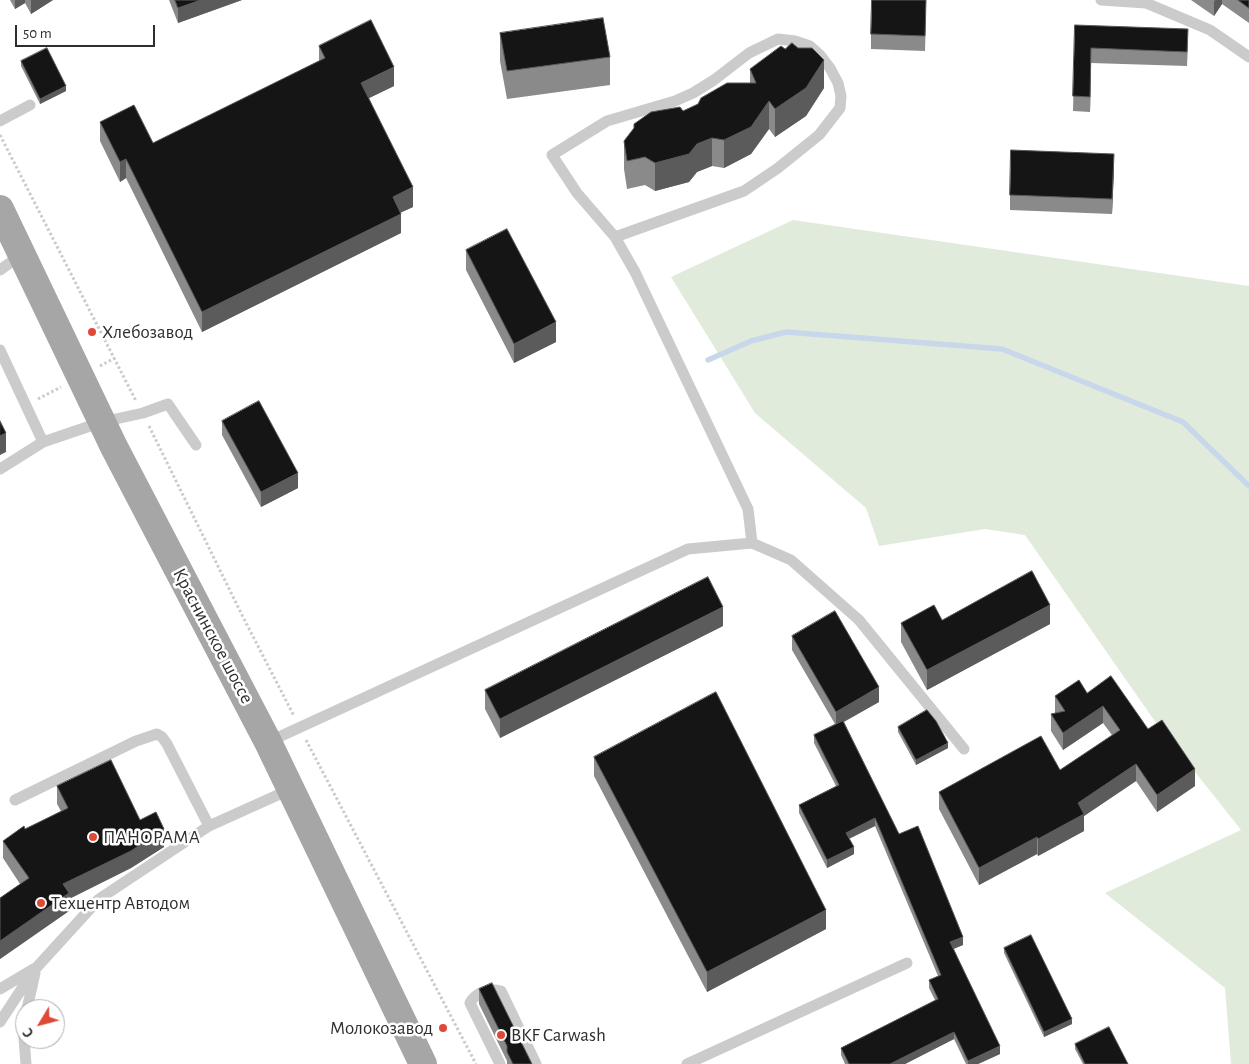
<!DOCTYPE html>
<meta charset="utf-8">
<style>
body{margin:0}
#map{position:relative;width:1249px;height:1064px;overflow:hidden;background:#fff;font-family:"Alegreya Sans",sans-serif}
canvas{display:block}
.north{position:absolute;left:15px;top:999px;width:50px;height:50px;box-sizing:border-box;background:#fff;border:1px solid #ababab;border-radius:50%;rotate:233deg;font-size:14px;font-weight:700;line-height:20px;text-align:center;color:#2e2e2e}
.north::after{content:'';display:block;margin:auto;width:18px;height:22px;background:#e04936;clip-path:polygon(50% 0,100% 100%,50% 72%,0 100%)}
.scale{position:absolute;left:15px;top:25px;width:140px;height:22px;box-sizing:border-box;border:2px solid #2e2e2e;border-top:0;padding-left:6px;font-size:15px;line-height:18px;white-space:nowrap;color:#2e2e2e;-webkit-text-stroke:4px #fff;paint-order:stroke}
</style>
<div id="map">
<canvas width="1249" height="1064"></canvas>
<div class="north">С</div>
<div class="scale">50 m</div>
</div>
<script>
const ctx = document.querySelector('canvas').getContext('2d');
ctx.lineJoin = 'round';
function fill(path, color) { ctx.fillStyle = color; ctx.fill(path, 'evenodd'); }
function strokePath(path, color, width, dash) { ctx.strokeStyle = color; ctx.lineWidth = width; ctx.lineCap = dash ? 'butt' : 'round'; ctx.setLineDash(dash || []); ctx.stroke(path); }
function label(font, color, halo, rows, align = 'center') {
  ctx.font = font + ' "Alegreya Sans",sans-serif'; ctx.lineWidth = 5; ctx.setLineDash([]); ctx.textBaseline = 'middle'; ctx.strokeStyle = halo; ctx.fillStyle = color; for (const [text, x, y, turn = 0] of rows) {
    ctx.save(); ctx.translate(x, y); ctx.rotate((+turn || 0) * Math.PI / 180); ctx.textAlign = isNaN(turn) ? turn : align; if (halo) ctx.strokeText(text, 0, 0); ctx.fillText(text, 0, 0); ctx.restore();
  }
}
const green = new Path2D(`
 M793 220 1249 286V1064H1231L1225 988 1105 893 1241 830 1154 720 1025 535 985 529 879 546 866 508 755 413 671 277Z`);
const stream = new Path2D(`
 M708 360 751 341 786 332 1002 349 1183 422 1249 486`);
const path = new Path2D(`
 M0 135 136 401
 M100 366 115 358
 M38 399 61 387
 M149 426 243 617 294 716
 M306 740 476 1064`);
const service = new Path2D(`
 M1101 0 1146 3 1210 30 1249 57
 M0 121 30 105
 M615 237 744 191 778 168 819 135 840 108 841 96 838 83 830 68 820 55 810 46 795 41 778 39 749 53 714 80 693 93 675 101 607 121 552 155 577 193 615 237 635 272 748 509 752 543
 M0 270 22 254
 M0 350 43 442 102 422 143 413 168 404 196 445
 M0 469 43 442
 M268 742 688 549 752 543 791 560 859 620 964 749
 M15 800 136 741 157 734 162 737 167 744 209 826
 M0 989 37 967 99 899 209 826 291 789
 M27 1009 35 973
 M25 1018 23 1026 26 1064
 M0 1022 34 970
 M500 1064 470 1003C476 992 490 988 501 991L536 1064
 M687 1064 907 963`);
const primary = new Path2D(`
 M0 209 114 447 268 742 423 1064`);
const wall = new Path2D(`
 M10 0H53L31 14 25 3 15 9Z
 M169 0H242L178 23Z
 M1191 0H1249V23L1222 4 1214 16Z
 M926 14 925 51 871 49V34Z
 M1075 25 1188 44 1187 66 1091 63 1090 112 1073 111Z
 M500 33 610 57V85L507 99 500 61Z
 M319 46 394 86 369 98 413 207 400 213 401 233 202 332 126 178 120 182 100 141V122L153 143 319 61Z
 M21 61 66 91 40 104 21 66Z
 M750 69 824 88 806 116 775 137 769 129 751 154 724 168 712 166 697 172 689 182 655 191 645 185 627 189 624 169V141L683 111 750 83Z
 M1114 169 1112 214 1010 210V195Z
 M466 250 556 342 514 363 466 270Z
 M222 421 298 488 261 507 222 435Z
 M942 620 1050 624 927 690 901 642V623Z
 M723 626 500 738 485 709V690Z
 M792 636 879 702 844 722 899 834 963 945 954 949 1000 1054 978 1064H966L954 1039 905 1064H845L841 1055V1048L935 1000 929 988V980L938 976 875 826 849 839 854 854 827 868 799 813V805L836 786 814 743V735L835 724 792 650Z
 M1087 693 1148 729 1195 786 1157 812 1136 781 1084 816V831L1038 856 1037 854 979 885 939 809V792L1060 770 1112 735 1103 723 1063 750 1051 731V714L1055 713V696Z
 M898 727 948 748 916 765 898 732Z
 M594 757 826 929 707 992 594 776Z
 M57 786 140 820 164 847 131 868 69 899V911L0 959V898L20 884 3 858V841L61 811 57 804Z
 M1004 948 1072 1024 1044 1037 1004 953Z
 M479 989 532 1064H507V1061L479 1004Z
 M1075 1044 1128 1064H1083L1075 1049Z`);
const shadedWall = new Path2D(`
 M15 0H25V3L15 9Z
 M31 0H53L31 14Z
 M201 0H242L178 23V8Z
 M1215 0H1222V4L1214 16V2Z
 M1091 48V63L1090 112V97Z
 M824 60V88L806 116 775 137V109Z
 M394 67V86L361 102V83Z
 M66 86V91L40 104V99Z
 M769 101V129L751 154 724 168V140Z
 M712 138V166L697 172 689 182 655 191V163L697 144Z
 M1114 154V169L1112 214V199Z
 M126 159V178L120 182V162Z
 M413 187V207L393 216V197Z
 M401 214V233L202 332V312Z
 M556 322V342L514 363V344Z
 M6 433V452L0 455V436Z
 M298 473V488L261 507V492Z
 M1050 605V624L927 690V670Z
 M723 607V626L500 738V719Z
 M879 687V702L836 726V712Z
 M1103 706V723L1063 750V733Z
 M948 743V748L916 765V760Z
 M1136 764V781L1084 816V831L1038 856V839L1078 803Z
 M1195 769V786L1157 812V795Z
 M875 818V826L846 840V833Z
 M164 829V847L131 868 69 899V911L0 959V941L63 884Z
 M1037 837V854L979 885V868Z
 M854 847V854L827 868V860Z
 M826 910V929L707 992V972Z
 M963 937V945L950 950V942Z
 M1072 1019V1024L1044 1037V1032Z
 M954 1032V1039L905 1064H890Z
 M1000 1046V1054L978 1064H968V1061Z`);
const building = new Path2D(`
 M175 0H201L178 8Z
 M872 0H926L925 36 871 34Z
 M1238 0H1249V8Z
 M603 18 610 57 507 71 500 33Z
 M371 20 394 67 361 83 413 187 393 197 401 214 202 312 126 159 120 162 100 122 134 105 153 143 325 58 319 46Z
 M1075 25 1188 29 1187 52 1091 48 1090 97 1073 96Z
 M792 43 798 48H812L824 60 806 88 775 109 769 101 751 127 724 140 712 138 697 144 689 154 655 163 645 157 627 161 624 141 634 128V124L651 112 680 107 683 111 698 104 701 98 727 83H756L750 69 781 46 785 49Z
 M47 48 66 86 40 99 21 61Z
 M1011 150 1114 154 1112 199 1010 195Z
 M507 229 556 322 514 344 466 250Z
 M259 401 298 473 261 492 222 421Z
 M0 421 6 433 0 436Z
 M1032 571 1050 605 927 670 901 623 934 605 942 620Z
 M708 577 723 607 500 719 485 690Z
 M835 611 879 687 836 712 792 636Z
 M1111 676 1148 729 1162 720 1195 769 1157 795 1136 764 1078 803 1084 814 1038 839 1037 837 979 868 939 792 1041 736 1060 770 1120 730 1103 706 1063 733 1051 714 1065 711 1055 696 1079 680 1087 693Z
 M716 692 826 910 707 972 594 757Z
 M927 710 936 721 948 743 916 760 898 727Z
 M843 721 899 834 918 826 963 937 950 942 1000 1046 968 1061 954 1032 890 1064H849L841 1048 938 999 929 980 941 975 875 818 846 833 854 847 827 860 799 805 839 785 814 735Z
 M111 760 140 820 156 812 164 829 131 851 63 884 69 893 0 941V898L29 878 3 841 24 826 25 829 68 808 57 786Z
 M1031 935 1072 1019 1044 1032 1004 948Z
 M492 983 532 1064H513L507 1052V1046L479 989Z
 M1109 1027 1128 1064H1085L1075 1044Z`);
const markers = [
 [92,332,5,"#e04936"],
 [93,837,5,"#e04936"],
 [41,903,5,"#e04936"],
 [443,1028,5,"#e04936"],
 [501,1035,5,"#e04936"]
];
const poiNames = [
 ["Хлебозавод",102,332],
 ["ПАНОРАМА",103,837],
 ["Техцентр Автодом",51,903],
 ["Молокозавод",433,1028,"right"],
 ["BKF Carwash",511,1035]
];
const streetNames = [
 ["Краснинское шоссе",213,636,62]
];
fill(green, '#e1ebdc');
strokePath(stream, '#c9d7ea', 5.5);
strokePath(path, '#cbcbcb', 3, [2.5, 2.5]);
strokePath(service, '#cbcbcb', 11);
strokePath(primary, '#a6a6a6', 28);
fill(wall, '#8a8a8a');
fill(shadedWall, '#5b5b5b');
fill(building, '#151515');
strokePath(building, '#5b5b5b', 1);
for (const [x, y, r, color] of markers) { const dot = new Path2D(); dot.arc(x, y, r, 0, 2 * Math.PI); ctx.fillStyle = color; ctx.fill(dot); strokePath(dot, '#fff', 2); }
label('19px', '#2e2e2e', '#fff', poiNames, 'left');
label('19px', '#2e2e2e', '#fff', streetNames);
</script>
